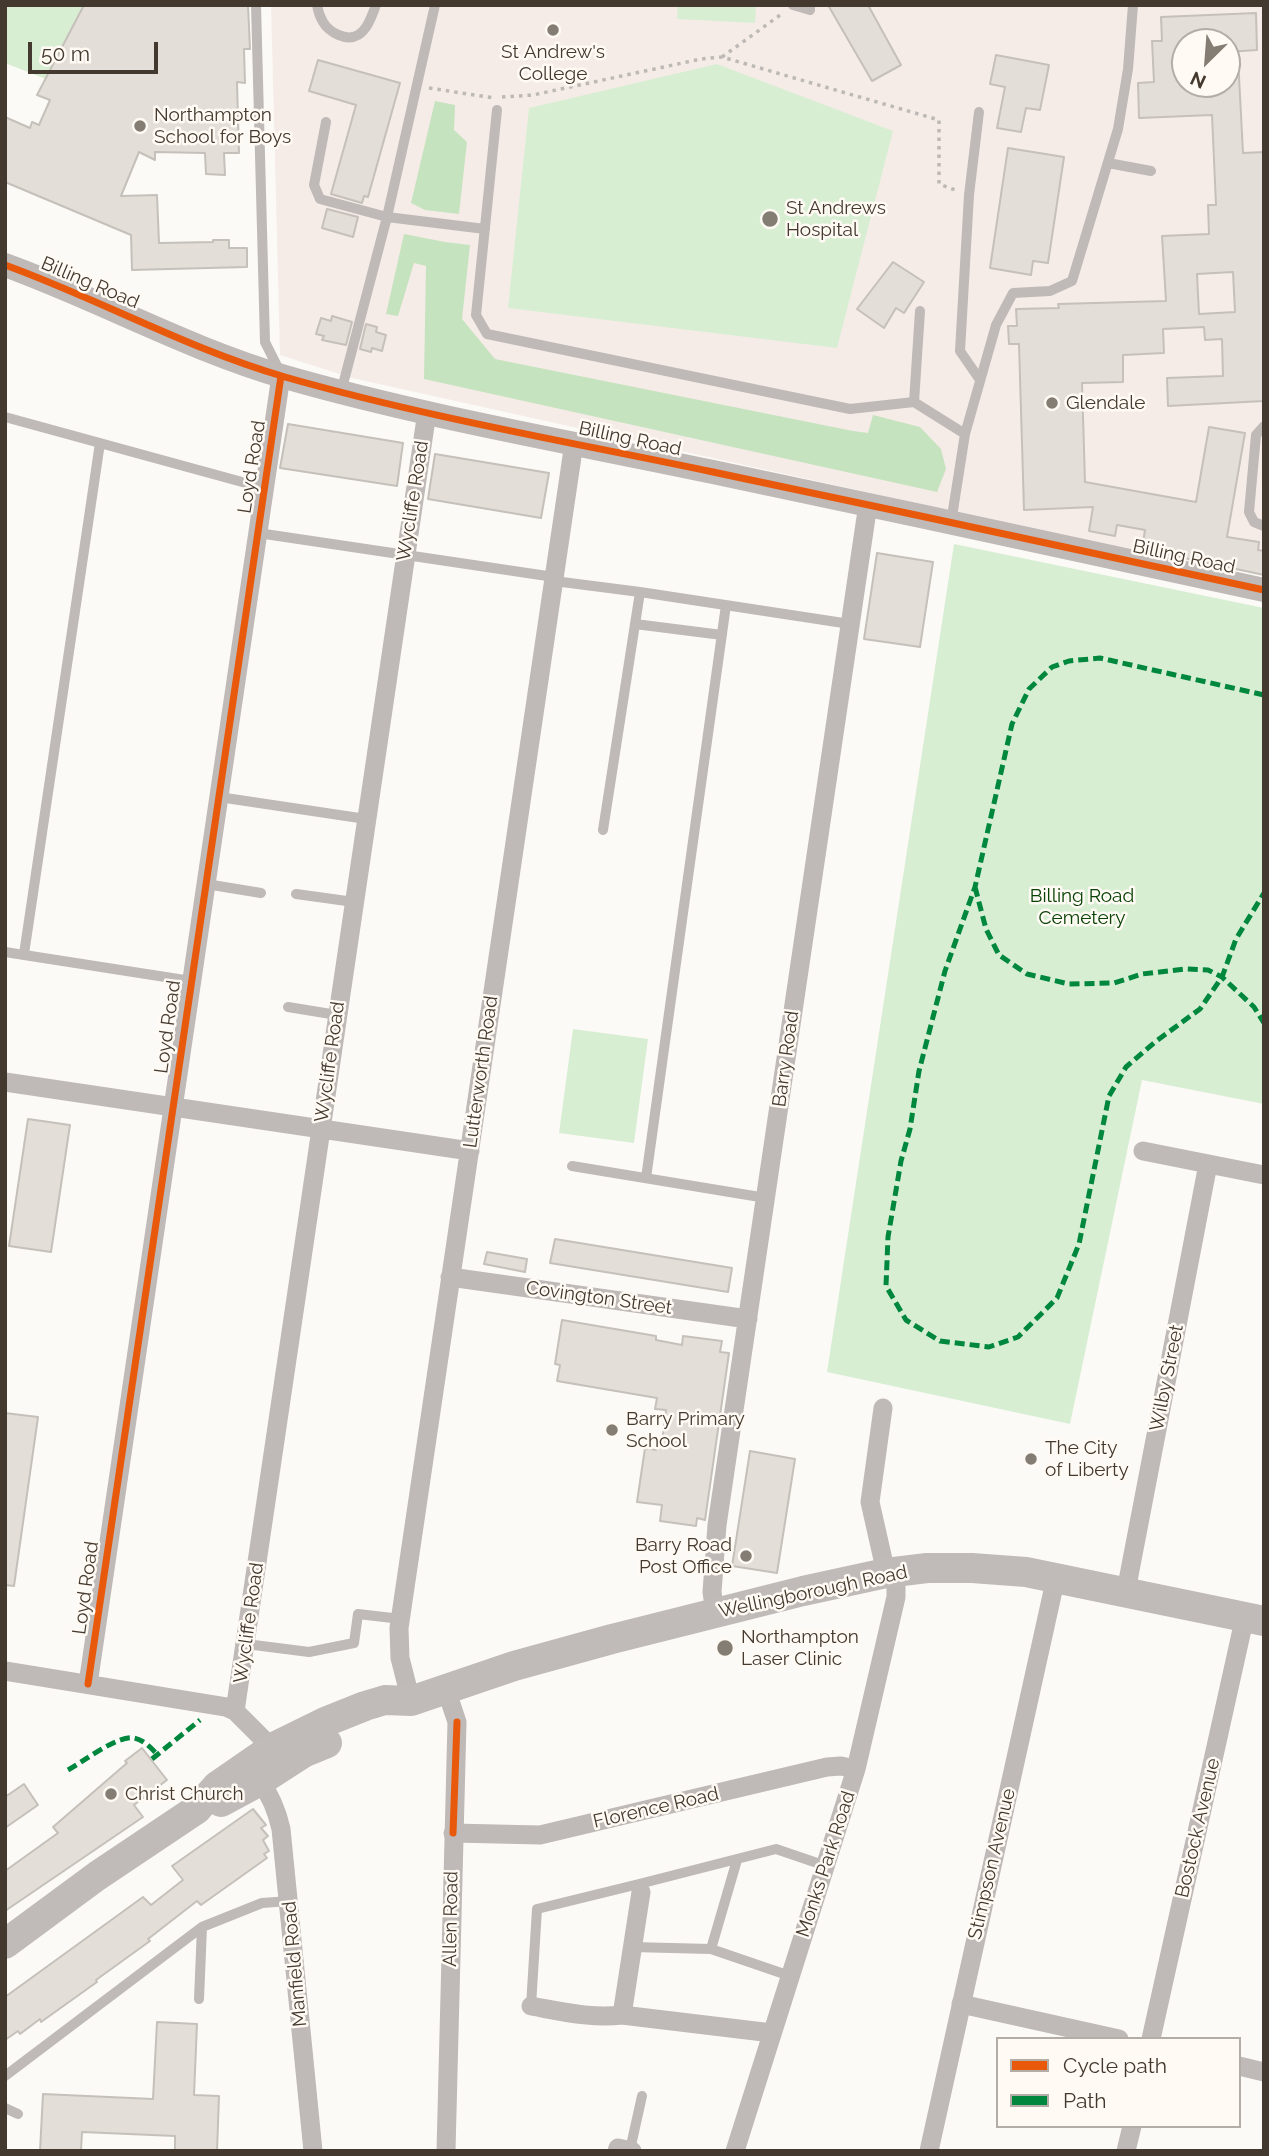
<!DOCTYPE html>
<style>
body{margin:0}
#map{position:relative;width:1269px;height:2156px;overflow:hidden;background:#fcfaf7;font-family:Raleway,sans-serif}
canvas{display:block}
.frame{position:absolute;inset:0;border:7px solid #43392e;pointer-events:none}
.legend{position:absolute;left:996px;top:2037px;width:245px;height:91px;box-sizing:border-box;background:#fffaf4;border:2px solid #b4ada5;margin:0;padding:9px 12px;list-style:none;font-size:21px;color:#43392e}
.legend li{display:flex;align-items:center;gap:14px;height:35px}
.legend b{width:35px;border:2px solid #b4ada5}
.north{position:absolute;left:1171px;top:28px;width:70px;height:70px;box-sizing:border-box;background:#fffaf4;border:2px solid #b4ada5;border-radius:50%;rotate:205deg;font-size:19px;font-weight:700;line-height:28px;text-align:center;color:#43392e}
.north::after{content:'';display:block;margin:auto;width:24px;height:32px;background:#847d74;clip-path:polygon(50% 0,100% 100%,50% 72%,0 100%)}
.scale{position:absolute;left:28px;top:42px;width:130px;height:32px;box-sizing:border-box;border:4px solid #43392e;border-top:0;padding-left:9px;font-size:21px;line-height:24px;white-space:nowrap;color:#43392e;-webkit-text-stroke:5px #fffaf4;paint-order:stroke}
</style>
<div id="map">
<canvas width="1269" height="2156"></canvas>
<div class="frame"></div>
<ul class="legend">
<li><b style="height:9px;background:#e8590c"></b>Cycle path</li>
<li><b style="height:9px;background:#00873e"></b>Path</li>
</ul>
<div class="north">N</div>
<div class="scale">50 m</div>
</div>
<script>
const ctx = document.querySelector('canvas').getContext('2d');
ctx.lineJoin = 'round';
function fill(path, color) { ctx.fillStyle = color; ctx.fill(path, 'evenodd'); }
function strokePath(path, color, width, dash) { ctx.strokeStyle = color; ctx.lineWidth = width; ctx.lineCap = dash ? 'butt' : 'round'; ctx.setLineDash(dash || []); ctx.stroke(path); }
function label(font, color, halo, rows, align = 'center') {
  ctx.font = font + ' Raleway,sans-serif'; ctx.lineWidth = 5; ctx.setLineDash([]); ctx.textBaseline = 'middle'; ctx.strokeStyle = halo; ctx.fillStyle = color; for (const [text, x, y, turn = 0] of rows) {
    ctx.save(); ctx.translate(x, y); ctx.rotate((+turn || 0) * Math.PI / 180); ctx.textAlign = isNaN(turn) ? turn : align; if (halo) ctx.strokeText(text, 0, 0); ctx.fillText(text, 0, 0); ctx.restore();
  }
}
const medical = new Path2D(`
 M271 5H1264V575L1141 553 352 378 280 355ZM1185 42H1227V84H1185Z`);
const green = new Path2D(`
 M5 5H84L46 79 5 63Z
 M678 5H756L755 23 677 19Z
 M717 64 893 131 837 348 508 308 529 108Z
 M954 544 1264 608V1104L1142 1080 1070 1424 827 1372Z
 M573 1029 648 1039 634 1143 559 1133Z`);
const forest = new Path2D(`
 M435 101 455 105 454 130 467 142 459 214 425 210 411 203Z
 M404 234 445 242 470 245 462 319 495 359 853 431 868 433 873 415 920 427 941 449 946 469 937 492 424 379 426 266 414 263 398 316 386 314Z`);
const building = new Path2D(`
 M84 5H248L250 49H244L245 83 237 82 239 153H224L225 175 206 174 205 153 155 152V160L139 152 121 196 157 195 159 243 213 242V240H229V248H247V267L132 270 131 235 5 182V117L30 128 32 122 39 125 50 100 37 95Z
 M828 5H868L901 65 872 81Z
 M1256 13 1257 50 1227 52V42H1185V84H1227V57H1238L1243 153 1264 152V401L1168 406 1167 378 1223 376 1222 339 1205 340 1204 327 1163 329 1164 353 1123 355V382L1082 383 1085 482 1196 502 1209 427 1245 433 1227 537 1259 542 1258 550 1264 551V575L1142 549 1145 530 1117 525 1115 536 1089 531 1093 507 1024 510 1019 344H1009L1008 326H1017L1016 309 1059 308 1058 304 1166 301 1162 236 1209 234 1208 205H1216L1212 115 1139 118 1138 83 1154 82 1152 41H1162L1161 17ZM1233 272 1235 312 1199 314 1197 274Z
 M996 55 1049 65 1040 110 1026 108 1021 132 997 128 1005 87 990 84Z
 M318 60 400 83 368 197 364 196 362 203 331 194 356 105 309 91Z
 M1008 148 1064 157 1048 263 1033 261 1031 275 990 268Z
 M327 209 358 217 353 237 322 228Z
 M893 262 924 282 904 313 896 308 884 328 857 309Z
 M332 316 352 322 346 345 322 340 324 336 316 334 321 318 331 321Z
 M366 324 377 327 376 332 386 335 382 351 372 348 371 352 360 349Z
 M288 424 403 443 397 486 280 468Z
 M435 454 549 473 541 518 428 499Z
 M877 553 933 562 920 647 864 639Z
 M28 1119 70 1125 51 1252 9 1246Z
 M555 1239 732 1268 728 1292 550 1263Z
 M487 1252 527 1259 525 1272 484 1264Z
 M562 1320 656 1336V1340L682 1345 683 1336 722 1341 720 1352 729 1353 705 1520 697 1518 696 1526 660 1521 662 1505 637 1502 645 1448 656 1450 657 1442H662L666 1410 655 1409 657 1398 557 1381 560 1365 555 1364Z
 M5 1413 38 1417 14 1586 5 1585Z
 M750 1451 795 1459 777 1573 732 1566Z
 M142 1748 167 1780 134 1805 143 1817 5 1911V1871L58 1833 53 1827 127 1763 125 1761Z
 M24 1784 38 1805 5 1828V1797Z
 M253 1809 266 1825 261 1828 268 1836 263 1840 269 1851 264 1854 267 1858 201 1905 197 1901 148 1939 150 1941 96 1980 97 1982 41 2022 40 2019 20 2034 18 2031 5 2040V1997L143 1897 151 1905 183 1880 172 1866Z
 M157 2022 197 2024 194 2095 219 2096 217 2151H175V2136L82 2132 81 2151H40L43 2094 153 2099Z`);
const path = new Path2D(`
 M722 57 783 13
 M429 88 494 98
 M502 97 533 95 701 59 722 57 939 120V184L958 191`);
const service = new Path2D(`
 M256 5 265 342 280 372
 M317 5C318 11 320 17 323 22 329 32 346 42 358 35 368 29 372 15 376 5
 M793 5 810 10V5
 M497 110 476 315 487 334 850 409 914 402
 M979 112 969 195 960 351 980 380
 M326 122 314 185 320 199 387 217 485 229
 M1108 163 1151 171
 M920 311 914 402 965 434 951 523
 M341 392 387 217 435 5
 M5 417 264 488
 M1264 426 1256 435 1249 512 1254 522 1264 526
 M965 434 996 325 1013 293 1050 291 1072 281 1118 129 1128 69 1133 5
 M258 533 554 577
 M554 581 640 592 850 624
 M635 624 722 635
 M219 797 366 819
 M603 830 640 592
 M206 884 261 893
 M296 894 354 902
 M5 952 191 981
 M24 954 100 443
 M288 1007 337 1015
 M572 1166 766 1198
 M646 1178 726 605
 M246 1644 309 1652 354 1643 358 1614 401 1619
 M643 1883 776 1849 826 1866
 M632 1947 711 1949 790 1976
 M711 1949 737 1860
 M199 1999 202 1927
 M531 2006 537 1909 643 1883V1886
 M5 2076 202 1927 262 1903 289 1901
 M5 2108 18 2114
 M630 2150 642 2096`);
const minor = new Path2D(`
 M5 1082 470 1151
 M1143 1151 1264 1175
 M450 1277 748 1319
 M883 1408 870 1502 886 1573
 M1126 1591 1208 1164
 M715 1613 712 1592 717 1525 868 504
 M5 1671 226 1707 235 1711 272 1748
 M88 1684 281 376
 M411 1701 400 1658 399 1628 574 443
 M235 1711 427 412
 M260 1781C271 1796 277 1811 281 1829L313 2151
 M453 1833 540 1835 827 1767 841 1766 856 1769
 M641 1892 622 2015 772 2033
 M961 2004 1119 2039
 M531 2006C560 2011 592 2019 622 2015
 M1151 2039 1245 1616
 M1239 2066 1264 2072
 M446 2151 457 1722 446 1689
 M617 2151 618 2148 632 2151
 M735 2151 856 1769 896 1597V1572
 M929 2151 1056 1577
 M1126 2151 1132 2126`);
const tertiary = new Path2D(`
 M5 265C99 299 188 349 285 377 425 417 570 442 713 472 897 510 1080 551 1264 590`);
const primary = new Path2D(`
 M221 1802 260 1781 305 1752 327 1743
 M5 1944 97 1876 197 1809 217 1786 272 1748 325 1722 365 1706 385 1700 411 1701 514 1666 612 1639 803 1591 886 1573 927 1568H972L1026 1572 1264 1621`);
const quiet = new Path2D(`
 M1264 695 1100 658 1069 661 1052 667 1029 689 1012 724 975 887 945 971 919 1071 910 1129 901 1161 888 1237 886 1286 906 1320 940 1341 989 1347 1018 1337 1057 1298 1079 1244 1109 1096 1126 1067 1155 1042 1200 1009 1222 977 1236 939 1264 893
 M975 887 986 929 999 955 1027 974 1069 984 1114 983 1142 974 1185 969 1208 970 1222 977 1254 1007 1264 1023
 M152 1759 200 1720
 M68 1770C83 1762 117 1735 134 1738 144 1740 151 1748 157 1754`);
const cycleway = new Path2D(`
 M5 265C99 299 188 349 285 377 425 417 570 442 713 472 897 510 1080 551 1264 590
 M88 1684 281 376
 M453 1833 457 1722`);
const markers = [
 [553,30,7,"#847d74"],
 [140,126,7,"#847d74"],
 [770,219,9,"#847d74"],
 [1052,403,7,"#847d74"],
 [612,1430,7,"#847d74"],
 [1031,1459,7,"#847d74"],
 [746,1556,7,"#847d74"],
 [725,1648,9,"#847d74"],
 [111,1794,7,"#847d74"]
];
const poiNames = [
 ["St Andrew's",553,52,"center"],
 ["College",553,74,"center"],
 ["Northampton",154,115],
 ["School for Boys",154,137],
 ["St Andrews",786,208],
 ["Hospital",786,230],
 ["Glendale",1066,403],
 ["Barry Primary",626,1419],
 ["School",626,1441],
 ["The City",1045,1448],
 ["of Liberty",1045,1470],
 ["Barry Road",732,1545,"right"],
 ["Post Office",732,1567,"right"],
 ["Northampton",741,1637],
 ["Laser Clinic",741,1659],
 ["Christ Church",125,1794]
];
const streetNames = [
 ["Billing Road",90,283,23],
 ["Billing Road",630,439,12],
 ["Loyd Road",252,467,-81],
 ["Wycliffe Road",413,501,-81],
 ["Billing Road",1184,557,12],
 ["Loyd Road",168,1027,-82],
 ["Barry Road",786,1059,-82],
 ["Wycliffe Road",330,1062,-82],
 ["Lutterworth Road",481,1072,-82],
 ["Covington Street",599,1298,8],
 ["Wilby Street",1167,1378,-79],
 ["Loyd Road",86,1588,-82],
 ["Wellingborough Road",813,1592,-12],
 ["Wycliffe Road",249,1623,-82],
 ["Florence Road",656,1808,-13],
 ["Bostock Avenue",1198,1828,-77],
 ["Monks Park Road",826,1864,-72],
 ["Stimpson Avenue",992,1864,-77],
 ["Allen Road",451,1919,-89],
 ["Manfield Road",295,1964,-95]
];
const parkNames = [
 ["Billing Road",1082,896],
 ["Cemetery",1082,918]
];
fill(medical, '#f5ece7');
fill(green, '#d8eed3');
fill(forest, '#c6e3bf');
fill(building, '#e3ded8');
strokePath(building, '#c5c0b9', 2);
strokePath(path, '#bdb9b6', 3.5, [3.5, 5]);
strokePath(service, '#bfb9b7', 10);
strokePath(minor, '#bfb9b7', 19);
strokePath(tertiary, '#bfb9b7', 24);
strokePath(primary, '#c0bbb9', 30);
strokePath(quiet, '#00873e', 5, [10, 5]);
strokePath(cycleway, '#e8590c', 7);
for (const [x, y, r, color] of markers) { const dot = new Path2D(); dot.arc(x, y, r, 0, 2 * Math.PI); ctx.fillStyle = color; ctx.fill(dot); strokePath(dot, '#fffaf4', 2.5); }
label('19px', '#43392e', '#fffaf4', poiNames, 'left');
label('19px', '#43392e', '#fffaf4', streetNames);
label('19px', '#084204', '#fffaf4', parkNames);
</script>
